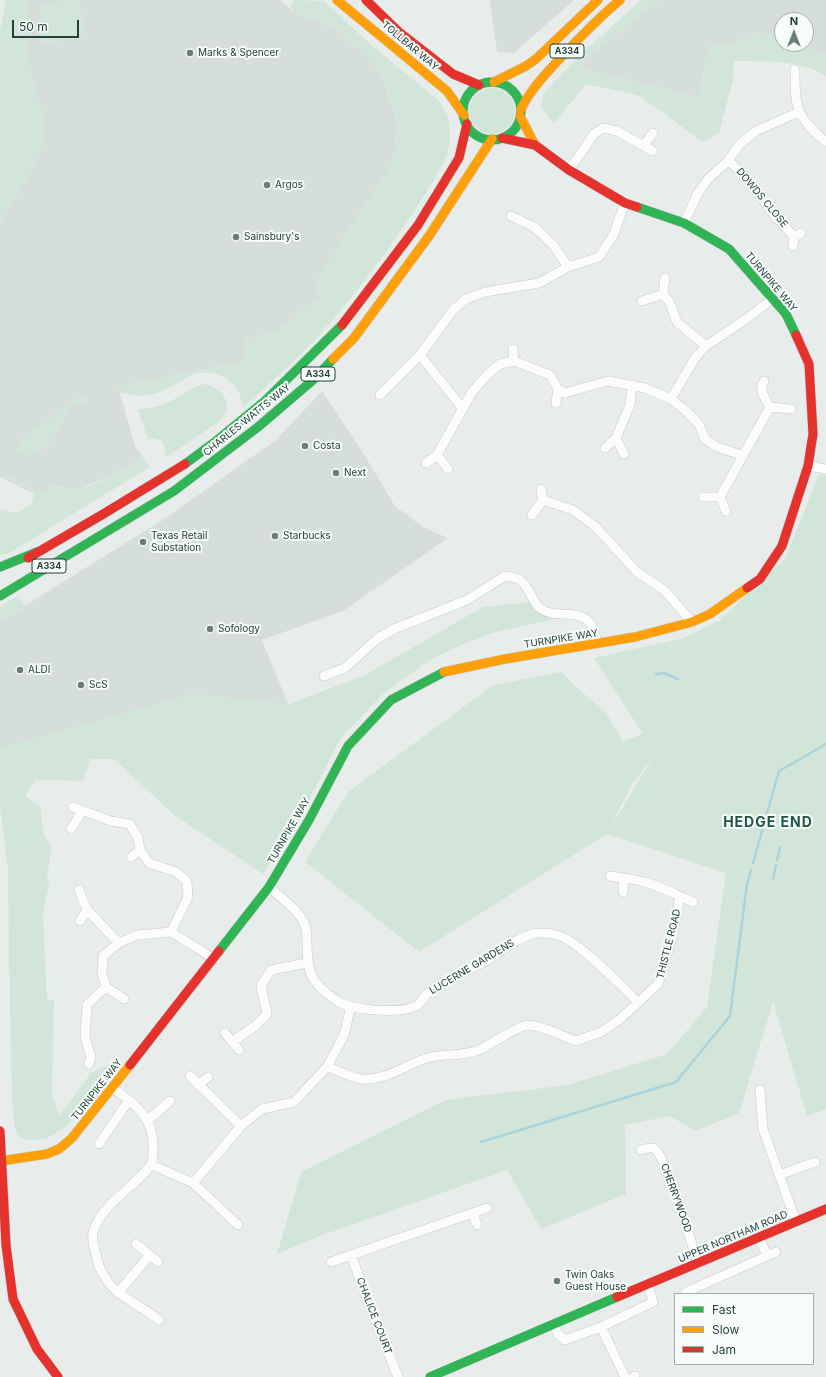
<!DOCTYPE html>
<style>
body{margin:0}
#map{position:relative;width:826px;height:1377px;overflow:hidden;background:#e8edeb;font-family:Inter,sans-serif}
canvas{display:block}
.legend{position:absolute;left:674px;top:1293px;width:140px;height:72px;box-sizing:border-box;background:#f7fbf9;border:1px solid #a3b1ad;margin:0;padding:5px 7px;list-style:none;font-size:12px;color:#24423a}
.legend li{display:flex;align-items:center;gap:8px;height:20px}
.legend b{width:20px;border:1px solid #a3b1ad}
.north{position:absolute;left:774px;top:12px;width:40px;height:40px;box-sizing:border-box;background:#f7fbf9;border:1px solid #a3b1ad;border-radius:50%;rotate:0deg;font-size:11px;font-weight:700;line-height:16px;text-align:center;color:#24423a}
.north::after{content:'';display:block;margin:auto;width:14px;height:18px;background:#697e78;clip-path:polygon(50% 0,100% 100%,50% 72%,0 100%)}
.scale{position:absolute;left:12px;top:20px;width:67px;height:18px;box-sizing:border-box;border:2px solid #24423a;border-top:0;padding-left:5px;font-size:12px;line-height:14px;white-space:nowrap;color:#24423a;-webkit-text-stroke:3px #f7fbf9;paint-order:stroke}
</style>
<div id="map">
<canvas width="826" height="1377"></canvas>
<ul class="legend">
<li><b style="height:5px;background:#30b455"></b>Fast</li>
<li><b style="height:5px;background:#ff9f0a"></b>Slow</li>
<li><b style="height:5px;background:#e5322d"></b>Jam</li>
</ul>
<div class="north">N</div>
<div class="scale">50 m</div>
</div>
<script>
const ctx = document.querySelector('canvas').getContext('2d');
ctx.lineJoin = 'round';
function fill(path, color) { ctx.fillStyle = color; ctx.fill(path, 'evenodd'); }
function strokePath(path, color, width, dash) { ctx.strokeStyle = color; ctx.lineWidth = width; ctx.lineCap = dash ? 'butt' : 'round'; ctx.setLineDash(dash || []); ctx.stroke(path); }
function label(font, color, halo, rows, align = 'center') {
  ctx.font = font + ' Inter,sans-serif'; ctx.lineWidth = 4; ctx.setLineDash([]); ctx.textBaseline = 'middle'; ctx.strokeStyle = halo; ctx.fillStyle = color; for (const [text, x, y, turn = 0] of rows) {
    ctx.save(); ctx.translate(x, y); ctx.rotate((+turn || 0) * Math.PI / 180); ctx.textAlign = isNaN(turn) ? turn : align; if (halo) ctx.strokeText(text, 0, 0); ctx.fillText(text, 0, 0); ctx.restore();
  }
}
const built = new Path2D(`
 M28 0H280L294 12 321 22 341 33 363 51 381 74 393 104 397 127 396 146 392 164 319 298 277 332 244 340 248 361 118 387 135 446 143 457 108 477 80 489 71 490 51 484 46 491 39 493 0 472V224L41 112 33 83 28 57 26 22Z
 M490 0H574L514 53 497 52Z
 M659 0H826V53L814 52 798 44H806V20H782V37L752 33 727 46 710 44 698 97 581 69 583 61Z
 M322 391 362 451 395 506 423 527 448 538 343 611 262 640 289 706 0 748V621L161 521 276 440Z`);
const green = new Path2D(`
 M6 0H28C27 19 26 39 29 58 31 81 49 123 43 144 35 173 13 197 0 224V31Z
 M66 0H79L86 36 40 45V5Z
 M294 0 324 1 370 44 437 99C451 117 452 129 448 152 446 163 427 191 420 202 390 248 358 292 322 332 298 359 269 383 243 408 242 403 241 398 239 393 230 374 208 368 190 376 179 381 169 390 157 393 143 398 132 395 118 392L117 387 248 361 244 340 277 332 319 298 316 279 392 164C395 152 398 140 397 128 395 90 372 54 341 33 327 23 310 18 294 12L291 7Z
 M641 0H659L583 61 581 69 698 97 710 44 727 46 752 33 782 37V44H798L814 52 826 53V76C800 59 764 62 734 61L733 80 719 133 703 142 638 95 586 84 554 124 541 107 544 93 578 57Z
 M469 111a23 23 0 1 1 46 0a23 23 0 1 1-46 0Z
 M205 384C222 389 236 404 220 420 216 424 210 427 205 431 192 440 179 449 166 457 165 445 164 437 148 439L138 409C152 409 167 404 180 396 190 390 194 386 205 384Z
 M82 394 89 399 84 405 78 403 68 408C65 419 60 427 54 436 43 452 33 462 15 450L22 444 20 440Z
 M143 457 150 467 9 553 0 555V509L17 513 31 504 34 494 0 477V472L39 493 46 491 51 484C57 486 65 490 72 490 89 491 127 466 143 457Z
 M819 475H826V1109L807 1116 773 1002 739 1113 695 1131 670 1116 625 1125 626 1194 541 1229 507 1170 317 1237 277 1254 301 1172 446 1100 568 1085 667 1054 707 1007 726 873 607 834 419 952 305 862 348 792 493 685 562 672 573 684 606 713 623 741 643 734 594 658 683 638 720 620 785 559ZM653 757 611 827 610 828 632 784Z
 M17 596 25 605 0 621V607Z
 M530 602 537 612 554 619 492 633 461 645 430 660 384 693 340 739 300 818 263 874 174 815 114 759H90L83 781 36 780 25 796 40 806 44 835 52 848 47 876 49 885 43 913 47 999 54 1000 52 1092 59 1116 91 1073 114 1062 112 1071 98 1097 63 1129 45 1139 29 1140 21 1138 15 1129 12 1100 9 963 8 870 0 807V748L192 694 289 704 365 675 483 607Z`);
const stream = new Path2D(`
 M656 674 664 673 678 679
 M777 860 780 847
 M753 863 779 771 826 744
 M773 879 776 865
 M481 1142 676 1082 730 1016 747 884 751 870`);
const street = new Path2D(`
 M795 70C795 109 796 116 826 142
 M644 145 653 133
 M728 161C747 175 758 193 771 211 778 220 787 228 794 237
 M569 170 594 134 603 128 617 131 653 151
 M511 216 534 227 554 246 568 267
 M684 223 698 193 708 179 728 161 739 145 756 131 799 112
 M793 246 794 237 801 233
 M663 294 670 303 677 322 706 346
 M642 301 663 294 665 278
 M513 349 514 361
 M420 355 463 409
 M764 381C758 390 765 398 770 407L791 409
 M380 395 420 355 453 310 466 299 485 292 539 283 568 267 599 257 613 236 625 203
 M671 399 695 358 706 346 749 317 772 299
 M556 403 558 389
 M616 438 624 454
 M605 448 616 438 630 405 632 385
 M437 455 448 469
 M426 463 437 455 472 392 488 374 500 364 514 361 550 375 558 389 565 393 608 381 645 388 671 399 686 411 699 424 705 439 717 447 742 455
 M808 466 826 469
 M703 497H720L726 511
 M720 497 770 407
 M543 500 573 510 596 527 636 571 665 591 692 622
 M532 515 543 500 541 489
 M324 676 345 668 378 638 394 629 467 600 505 576C509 577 516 577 520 580 529 586 531 599 539 607 554 621 581 606 592 626 595 631 596 639 597 644
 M73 807 111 821 130 824 138 838 140 850 149 863 176 872 187 881 188 897 171 932
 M71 829 82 811
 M131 857 140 850
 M610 876C621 878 633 879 644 882 661 886 676 895 693 902
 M269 887C281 898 296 908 303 921 307 927 307 936 307 942 307 972 310 983 336 1000 351 1011 399 1014 416 1006 421 1003 425 995 430 991 434 988 439 985 443 983 457 975 472 968 486 961 501 952 516 938 533 934 541 932 549 933 557 935 579 941 620 985 638 1002
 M79 890 87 910 119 943
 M623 892 624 879
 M80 921 87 910
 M124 999 106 987 102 973 103 956 119 943 137 935 171 932 213 958
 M225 1033 239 1050
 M232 1042 255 1026 267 1014 261 986 271 970 307 963
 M89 1064 91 1057 85 1037 87 1005 106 987
 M327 1067C337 1070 350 1077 361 1079 386 1081 405 1065 427 1058 445 1053 464 1057 481 1049 490 1044 519 1026 527 1025 541 1025 562 1036 576 1041L601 1032 619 1020 658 984 671 941 680 897
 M190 1076 241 1126
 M198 1085 208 1077
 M113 1088C137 1106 155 1118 153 1151 153 1156 153 1163 150 1166 134 1188 100 1205 93 1233 92 1239 94 1248 96 1254 97 1260 99 1268 103 1274 115 1297 140 1304 159 1320
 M760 1090 763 1129 796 1222
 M147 1121 170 1101
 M99 1144 129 1100
 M641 1150C645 1149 651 1146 655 1149 665 1155 693 1247 698 1264
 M152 1165 193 1183 238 1225
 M779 1175 815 1162
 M193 1183 241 1126 262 1109 294 1102 327 1067 344 1035 351 1006
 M473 1214 477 1225
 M759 1238 767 1255
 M136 1244 158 1262
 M351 1255 372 1312 398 1377
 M331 1262 487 1208
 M686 1292 776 1252
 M118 1293 149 1256
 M554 1325 558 1334 565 1340 601 1327 653 1302 648 1285
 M601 1327 625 1377
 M633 1377 635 1376`);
const fast = new Path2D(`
 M463 111a29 29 0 1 1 58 0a29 29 0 1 1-58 0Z
 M637 207 684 223 729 249 786 314 796 335
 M185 464 216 441 265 401 342 325
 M0 567 37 552
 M0 596 174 491 258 427 313 380 333 359
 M219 951 269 887 309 820 348 746 391 700 444 672
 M430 1377 617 1297`);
const slow = new Path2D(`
 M337 0 447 91 464 115
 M494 82 526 66 536 59 598 0
 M521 109C532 87 550 69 567 51 584 33 601 16 620 0
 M520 116 535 145
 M333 359 354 338 429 236 492 139
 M444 672 505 659 635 637 692 622 710 614 747 588
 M1 1161 47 1154 59 1149 72 1138 130 1065`);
const jam = new Path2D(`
 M366 0 399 32 453 74 479 85
 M502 138 535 145 569 170 625 203 637 207
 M342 325 418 225 459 158 467 124
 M28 558 105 513 185 464
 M747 588 760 579 782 546 808 466 813 434 809 364 796 335
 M130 1065 219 951
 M0 1131 6 1245 13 1299 37 1349 58 1377
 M617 1297 826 1209`);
const markers = [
 [190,53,4,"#697e78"],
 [267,185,4,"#697e78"],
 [236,237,4,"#697e78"],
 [305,446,4,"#697e78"],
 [336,473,4,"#697e78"],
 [275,536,4,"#697e78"],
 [143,542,4,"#697e78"],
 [210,629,4,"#697e78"],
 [20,670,4,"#697e78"],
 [81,685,4,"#697e78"],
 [557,1281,4,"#697e78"]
];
const shields = [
 [567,51,34],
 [318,374,34],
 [49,566,34]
];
const shieldNames = [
 ["A334",567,51],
 ["A334",318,374],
 ["A334",49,566]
];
const streetNames = [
 ["TOLLBAR WAY",410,46,40],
 ["DOWDS CLOSE",762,198,50],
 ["TURNPIKE WAY",771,282,50],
 ["CHARLES WATTS WAY",247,420,-39],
 ["TURNPIKE WAY",561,639,-9],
 ["TURNPIKE WAY",289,831,-60],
 ["THISTLE ROAD",669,944,-76],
 ["LUCERNE GARDENS",472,967,-31],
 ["TURNPIKE WAY",97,1090,-52],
 ["CHERRYWOOD",676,1198,70],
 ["UPPER NORTHAM ROAD",733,1237,-23],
 ["CHALICE COURT",374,1316,69]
];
const poiNames = [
 ["Marks & Spencer",198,53],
 ["Argos",275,185],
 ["Sainsbury's",244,237],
 ["Costa",313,446],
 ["Next",344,473],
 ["Texas Retail",151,536],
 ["Substation",151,548],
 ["Starbucks",283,536],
 ["Sofology",218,629],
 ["ALDI",28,670],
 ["ScS",89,685],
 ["Twin Oaks",565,1275],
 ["Guest House",565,1287]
];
const districtNames = [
 ["HEDGE END",768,823]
];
fill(built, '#d6dedb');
fill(green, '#d1e6d8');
strokePath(stream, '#a9d4db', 2.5);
strokePath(street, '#c5cac8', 10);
strokePath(fast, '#c3cbc8', 10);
strokePath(slow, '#c3cbc8', 10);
strokePath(jam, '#c3cbc8', 10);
strokePath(street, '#fcfcfc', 9);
strokePath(fast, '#30b455', 9);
strokePath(slow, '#ff9f0a', 9);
strokePath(jam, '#e5322d', 9);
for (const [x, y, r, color] of markers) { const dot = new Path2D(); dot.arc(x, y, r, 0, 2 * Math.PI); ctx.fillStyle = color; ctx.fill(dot); strokePath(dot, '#f7fbf9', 1.5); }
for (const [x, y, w] of shields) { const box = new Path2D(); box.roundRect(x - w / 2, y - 7, w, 14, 3); ctx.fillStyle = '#f7fbf9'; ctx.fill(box); strokePath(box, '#24423a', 1); }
label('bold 9px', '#24423a', null, shieldNames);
label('10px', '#24423a', '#f7fbf9', streetNames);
label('10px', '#24423a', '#f7fbf9', poiNames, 'left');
ctx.letterSpacing = '1px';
label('bold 14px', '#1f5548', '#f7fbf9', districtNames);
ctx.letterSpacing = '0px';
</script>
